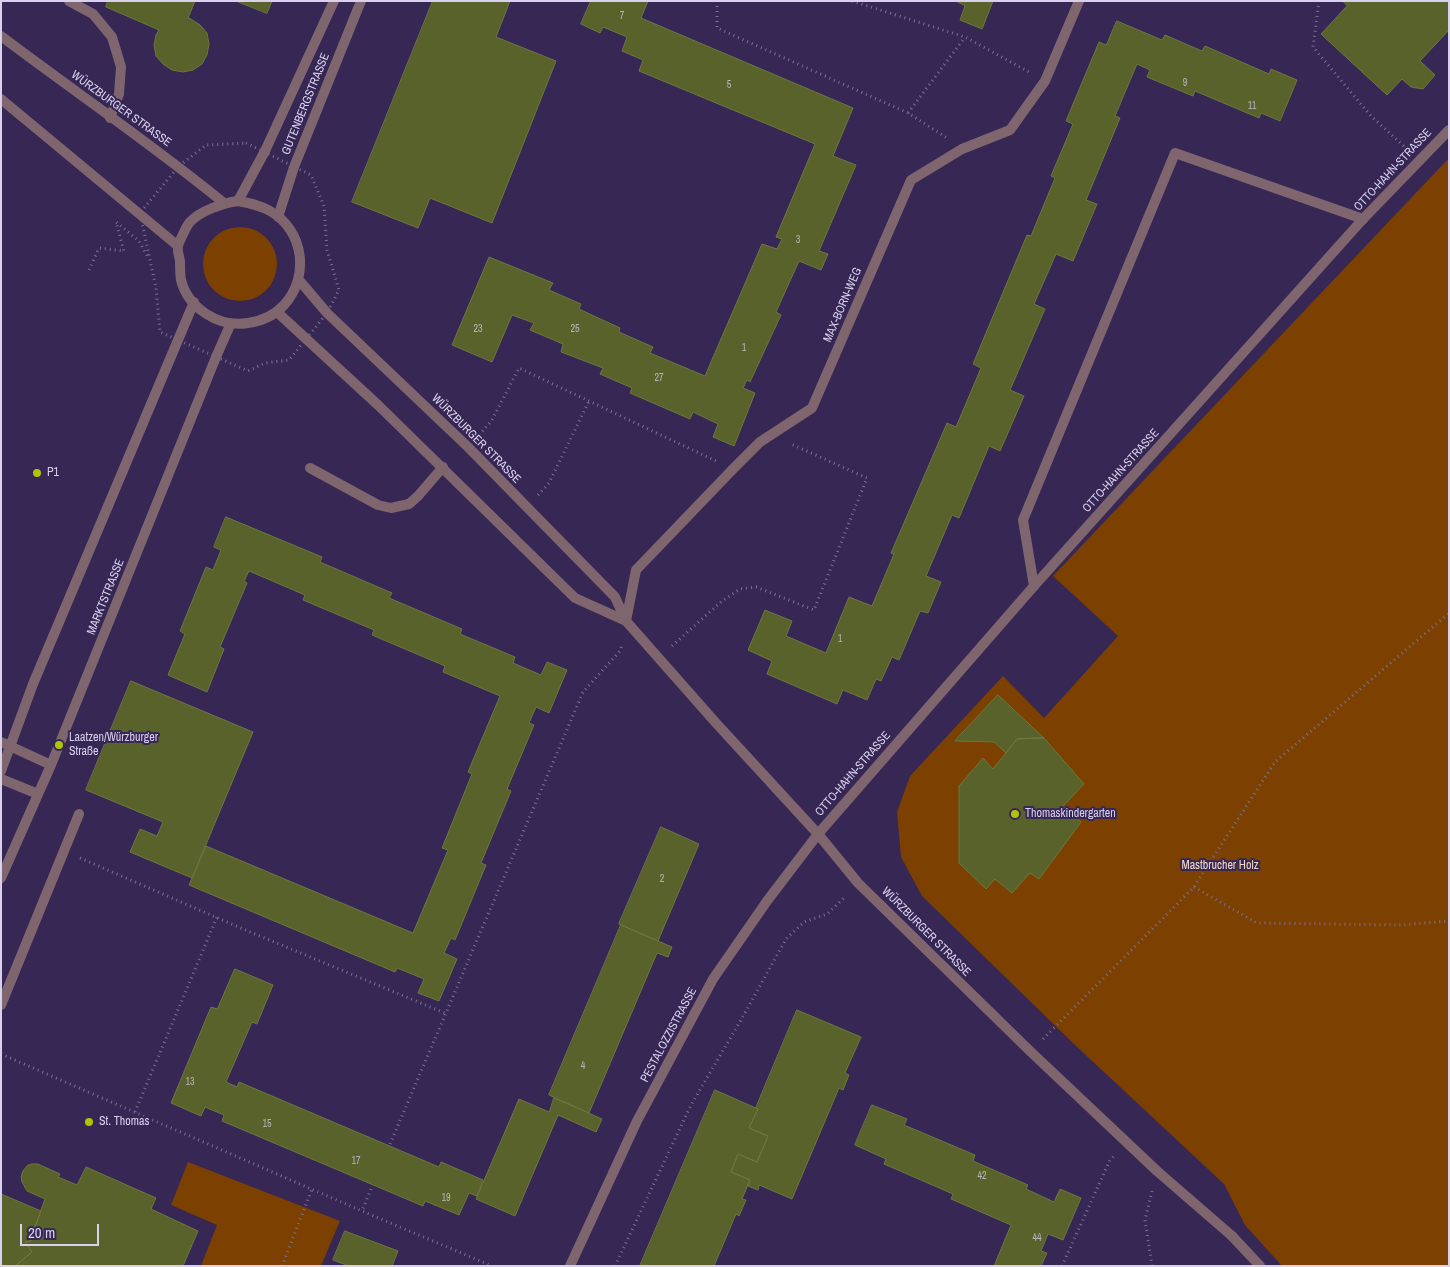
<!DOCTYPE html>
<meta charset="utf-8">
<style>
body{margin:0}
#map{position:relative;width:1450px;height:1267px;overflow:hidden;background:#362754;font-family:"Archivo Narrow",sans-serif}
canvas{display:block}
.frame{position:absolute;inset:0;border:2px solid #d8d0ed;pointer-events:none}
.scale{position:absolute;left:20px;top:1224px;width:79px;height:22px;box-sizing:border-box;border:2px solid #d8d0ed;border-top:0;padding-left:6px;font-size:15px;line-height:18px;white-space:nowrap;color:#d8d0ed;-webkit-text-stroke:4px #362754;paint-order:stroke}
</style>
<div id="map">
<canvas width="1450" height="1267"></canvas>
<div class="frame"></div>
<div class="scale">20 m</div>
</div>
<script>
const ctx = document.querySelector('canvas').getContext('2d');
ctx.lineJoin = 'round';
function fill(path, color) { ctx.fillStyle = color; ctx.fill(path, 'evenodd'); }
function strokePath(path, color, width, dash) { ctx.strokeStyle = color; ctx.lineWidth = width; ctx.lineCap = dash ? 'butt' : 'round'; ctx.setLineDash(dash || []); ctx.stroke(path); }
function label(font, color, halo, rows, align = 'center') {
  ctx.font = font + ' "Archivo Narrow",sans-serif'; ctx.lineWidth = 4; ctx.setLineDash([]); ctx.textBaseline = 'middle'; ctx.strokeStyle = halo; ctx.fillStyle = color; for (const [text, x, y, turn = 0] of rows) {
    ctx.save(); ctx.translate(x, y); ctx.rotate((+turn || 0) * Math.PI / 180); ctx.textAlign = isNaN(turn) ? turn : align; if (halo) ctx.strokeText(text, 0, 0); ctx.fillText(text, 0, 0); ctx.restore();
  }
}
const green = new Path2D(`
 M1449 158V1266H1282L1245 1225 1224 1184 1075 1045 922 896 901 857 897 812 910 776 1003 676 1044 718 1118 636 1053 576Z
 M203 264a37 37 0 1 1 74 0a37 37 0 1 1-74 0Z
 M188 1162 340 1221 321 1266H201L217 1225 171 1205Z`);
const building = new Path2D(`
 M108 1H195L188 18 191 19 200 25 207 33 209 44 207 55 202 64 193 70 183 72 172 70 163 64 156 56 154 45 156 35 159 30 106 7Z
 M236 1H272L267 13Z
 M433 1H510L496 37 556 61 492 223 430 198 418 228 352 202Z
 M591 1H648L641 18 853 108 833 156 856 165 819 251 828 254 821 270 799 261 776 312 781 315 750 382 747 380 743 388 755 393 734 446 713 437 718 424 693 412 690 419 630 393 632 388 600 374 603 368 561 352 563 344 530 330 534 323 512 315 492 362 452 345 489 257 553 283 549 290 581 304 579 309 620 328 619 332 653 347 650 353 705 376 762 244 777 249 782 239 776 237 815 144 639 71 643 60 622 51 627 37 603 27 600 33 581 24Z
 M956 1H993L982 29 960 20 965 6Z
 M1343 1H1449V30L1420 61 1435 75 1423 89 1411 87 1402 79 1387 95 1321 34 1347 6Z
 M1117 21 1162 40 1165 35 1202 51 1205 46 1269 74 1271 69 1297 80 1280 121 1261 113 1259 118 1195 91 1193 96 1147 77 1150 70 1137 64 1115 116 1120 118 1086 200 1097 204 1073 261 1056 254 1034 304 1045 309 1010 390 1024 396 1000 451 989 446 959 518 952 515 926 576 941 582 928 613 920 611 899 660 892 657 881 681 876 679 867 700 843 690 837 704 767 674 772 661 748 650 765 610 792 621 786 636 826 653 849 597 872 606 894 554 891 553 947 423 956 427 981 368 973 364 1027 235 1031 236 1055 178 1051 176 1073 124 1066 121 1099 42 1106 45Z
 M226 517 322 557 320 562 392 593 389 598 462 629 460 634 515 657 513 663 541 675 547 662 567 670 549 713 536 707 532 716 529 723 534 725 507 789 511 791 481 863 486 865 455 940 451 938 444 953 457 959 439 1001 418 993 424 979 397 968 395 972 189 885 206 846 413 933 448 850 442 848 472 774 468 772 500 696 443 672 445 666 372 635 374 630 303 600 305 595 249 571 244 581 247 583 220 647 224 649 207 692 168 675 185 634 180 631 206 567 213 570 221 550 214 547Z
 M131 681 253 732 192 878 130 852 140 829 157 836 163 822 86 790Z
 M998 695 1044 738 1017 739 1006 753 994 742 955 741Z
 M1044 738 1084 784 1063 806 1081 822 1039 879 1030 873 1012 893 995 879 986 889 959 863V786L983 758 993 769 1017 739Z
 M661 827 699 844 658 941 619 924Z
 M621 925 672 947 668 957 657 953 589 1113 549 1095Z
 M235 969 273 985 257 1024 252 1022 226 1082 237 1087 239 1082 439 1167 441 1162 483 1180 477 1196 469 1193 459 1215 425 1201 423 1206 222 1121 224 1115 205 1107 201 1116 171 1103 211 1007 217 1009Z
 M797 1010 861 1037 845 1073 849 1075 843 1090 839 1088 792 1199 759 1185 758 1190 748 1186 750 1180 731 1172 738 1154 757 1162 768 1136 749 1128 758 1109 756 1108Z
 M715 1090 758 1109 749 1128 768 1136 757 1162 738 1154 731 1172 750 1180 742 1199 746 1200 739 1216 736 1214 714 1266H640Z
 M554 1098 602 1119 596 1132 558 1115 515 1216 476 1199 519 1099 549 1112Z
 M872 1105 907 1119 904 1125 975 1155 973 1161 1028 1185 1026 1189 1054 1202 1060 1189 1081 1198 1063 1240 1048 1234 1041 1251 1047 1253 1041 1266H994L1011 1225 951 1199 953 1194 884 1164 886 1159 855 1145Z
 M32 1164H38L60 1174 58 1177 77 1185 86 1167 156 1198 151 1209 198 1231 183 1266H15L32 1252 25 1242 31 1241 27 1230 33 1232 45 1199 27 1191 22 1182 21 1177 23 1171 27 1166Z
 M1 1194 41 1211 33 1232 27 1230 31 1241 25 1242 32 1252 15 1266H1Z
 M345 1231 398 1251 392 1266H349L333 1260Z`);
const path = new Path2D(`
 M717 1V28L908 113 947 138
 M852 1 965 37 1029 72
 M1319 1 1313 47 1371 116 1407 149
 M908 113 965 37
 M246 143 311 175 324 206 327 250 339 290 327 313 289 360 265 363 248 371 160 332 156 288 140 213 179 166 206 145Z
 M89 270 99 248 124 251 116 222 139 241 149 259
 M479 435 492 420 519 368 716 461
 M538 495 549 483 589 401
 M672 646 722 601 740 589 756 587 814 610 867 478 791 444
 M80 858 243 929 447 1014
 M1194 887 1257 923 1401 925 1449 921
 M1043 1039 1194 887 1275 762 1449 613
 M1 1054 362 1211
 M135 1112 217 917
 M390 1144 583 692 620 651 622 644
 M371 1189 362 1211 492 1266
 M1152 1191 1145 1220 1152 1266
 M282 1266 312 1189
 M615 1266 691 1105 741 1020 786 939 804 922 827 914 846 896
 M1062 1266 1110 1160 1114 1156`);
const service = new Path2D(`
 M69 1 93 14 112 37 121 67 119 94 110 118
 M310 468 378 505 391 508 409 504 418 496 443 467
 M1034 586 1023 520 1175 153 1363 219
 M626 621 636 570 733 469 760 442 812 408 911 180 962 149 1010 130 1045 81 1079 1
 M1 1005 79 814`);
const pedestrian = new Path2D(`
 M1232 1236 1260 1266`);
const minor = new Path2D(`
 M1 36C75 92 152 144 224 203
 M1 99 178 246
 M238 201C249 203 260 205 270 211 304 230 310 277 284 305 274 316 262 321 248 323 219 328 188 308 181 280 180 274 180 267 180 261 179 256 177 250 178 246 179 242 187 225 190 222 200 211 223 203 238 201Z
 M238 201 265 151 334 1
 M278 217 294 167 361 1
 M299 280 327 313 468 447 615 597 626 621 716 723 818 834 858 883 1031 1052 1157 1171 1232 1236
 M277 312 378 405 575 598 626 621
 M1 742 51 765
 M1 771 33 684 194 302
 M1 779 38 794
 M1 878 51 765 216 357 231 323
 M570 1266 637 1121 713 979 767 901 818 834 1034 586 1363 219 1449 130`);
const markers = [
 [37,473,5,"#afc504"],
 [59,745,5,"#afc504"],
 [1015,814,5,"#afc504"],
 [89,1122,5,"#afc504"]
];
const numberNames = [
 ["7",622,16],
 ["9",1185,83],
 ["5",729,85],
 ["11",1252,106],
 ["3",798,240],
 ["23",478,329],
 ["25",575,329],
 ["1",744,348],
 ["27",659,378],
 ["1",840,639],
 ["2",662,879],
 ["4",583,1066],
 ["13",190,1082],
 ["15",267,1124],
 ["17",356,1161],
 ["42",982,1176],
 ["19",446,1198],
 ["44",1037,1238]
];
const streetNames = [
 ["GUTENBERGSTRASSE",306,104,-68],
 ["WÜRZBURGER STRASSE",121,109,36],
 ["OTTO-HAHN-STRASSE",1393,170,-47],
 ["MAX-BORN-WEG",843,305,-67],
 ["WÜRZBURGER STRASSE",476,439,45],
 ["OTTO-HAHN-STRASSE",1121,471,-48],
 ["MARKTSTRASSE",106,597,-68],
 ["OTTO-HAHN-STRASSE",853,774,-49],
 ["WÜRZBURGER STRASSE",926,932,45],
 ["PESTALOZZISTRASSE",669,1035,-62]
];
const poiNames = [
 ["P1",47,473],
 ["Laatzen/Würzburger",69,738],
 ["Straße",69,752],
 ["Thomaskindergarten",1025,814],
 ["St. Thomas",99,1122]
];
const parkNames = [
 ["Mastbrucher Holz",1220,866]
];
fill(green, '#7c4000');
fill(building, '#59622b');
strokePath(building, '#6d773f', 1);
strokePath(path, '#7c7097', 3, [1, 4]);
strokePath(service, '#7f656d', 10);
strokePath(pedestrian, '#7f656d', 10);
strokePath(minor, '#7f656d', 10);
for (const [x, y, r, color] of markers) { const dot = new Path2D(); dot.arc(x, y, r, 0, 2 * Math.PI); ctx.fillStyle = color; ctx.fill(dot); strokePath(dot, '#362754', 2); }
label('10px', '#b8b4bc', null, numberNames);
label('12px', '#d8d0ed', '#362754', streetNames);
label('12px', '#d8d0ed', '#362754', poiNames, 'left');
label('12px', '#f1d7c5', '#362754', parkNames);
</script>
